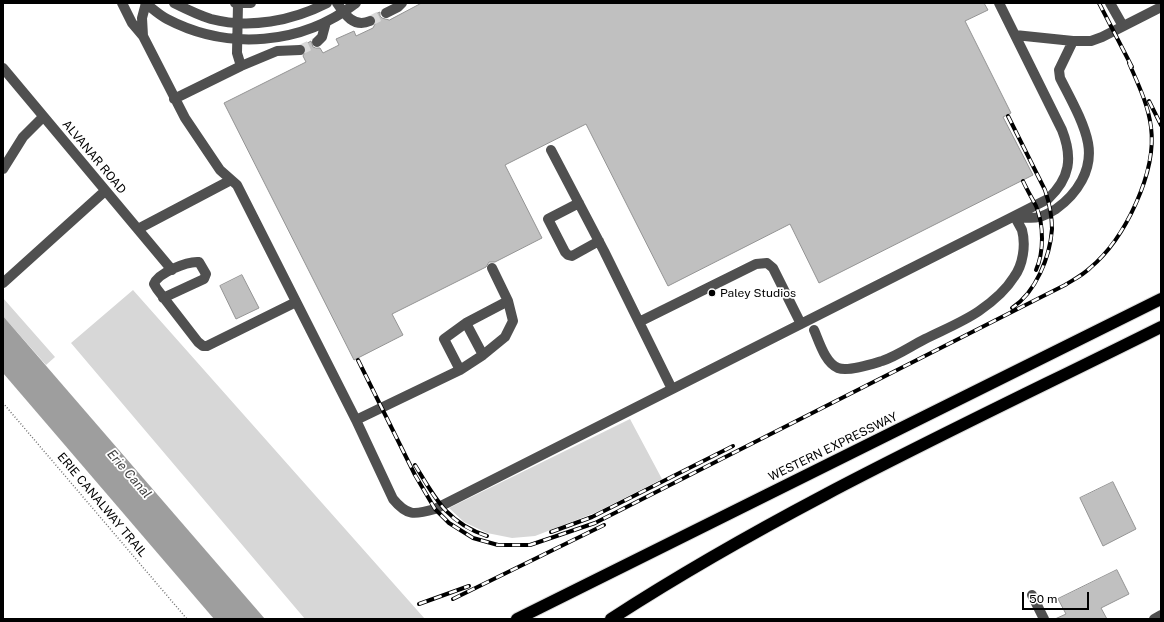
<!DOCTYPE html>
<style>
body{margin:0}
#map{position:relative;width:1164px;height:622px;overflow:hidden;background:#fff;font-family:"Public Sans",sans-serif}
canvas{display:block}
.frame{position:absolute;inset:0;border:4px solid #000;pointer-events:none}
.scale{position:absolute;left:1022px;top:592px;width:67px;height:18px;box-sizing:border-box;border:2px solid #000;border-top:0;padding-left:5px;font-size:12px;line-height:14px;white-space:nowrap;color:#000;-webkit-text-stroke:3px #fff;paint-order:stroke}
</style>
<div id="map">
<canvas width="1164" height="622"></canvas>
<div class="frame"></div>
<div class="scale">50 m</div>
</div>
<script>
const ctx = document.querySelector('canvas').getContext('2d');
ctx.lineJoin = 'round';
function fill(path, color) { ctx.fillStyle = color; ctx.fill(path, 'evenodd'); }
function strokePath(path, color, width, dash) { ctx.strokeStyle = color; ctx.lineWidth = width; ctx.lineCap = dash ? 'butt' : 'round'; ctx.setLineDash(dash || []); ctx.stroke(path); }
function label(font, color, halo, rows, align = 'center') {
  ctx.font = font + ' "Public Sans",sans-serif'; ctx.lineWidth = 3.5; ctx.setLineDash([]); ctx.textBaseline = 'middle'; ctx.strokeStyle = halo; ctx.fillStyle = color; for (const [text, x, y, turn = 0] of rows) {
    ctx.save(); ctx.translate(x, y); ctx.rotate((+turn || 0) * Math.PI / 180); ctx.textAlign = isNaN(turn) ? turn : align; if (halo) ctx.strokeText(text, 0, 0); ctx.fillText(text, 0, 0); ctx.restore();
  }
}
const green = new Path2D(`
 M133 290 425 619H305L71 343Z
 M3 298 55 357 46 365 3 316Z
 M630 419 662 479 597 512 535 536 512 538 487 533 464 522 449 508Z`);
const water = new Path2D(`
 M3 316 265 619H214L3 373Z`);
const building = new Path2D(`
 M422 3H984L988 10 965 21 1011 113 1003 117 1033 175 819 283 790 224 668 286 586 124 505 165 542 238 495 262H489L486 267 392 314 403 335 354 360 224 103 306 62 303 56 306 50 304 45 311 41 313 47 316 48H320L323 53 339 45 336 39 354 31 356 36 373 28 376 22V19L373 15 380 12V16L382 18 389 20Z
 M242 275 259 308 236 319 220 286Z
 M1113 482 1136 529 1103 546 1080 498Z
 M1117 570 1129 594 1101 608 1107 619H1055L1066 614 1058 599Z`);
const minorTunnel = new Path2D(`
 M370 21 386 13
 M300 50 317 42`);
const path = new Path2D(`
 M3 403 187 619`);
const minor = new Path2D(`
 M122 3 132 23 143 36 185 118 220 170 237 185 356 420 393 499C407 516 414 515 435 509L1048 199C1070 178 1073 158 1062 130L999 3
 M145 3C152 8 159 15 167 19 228 51 302 45 356 3
 M174 3C186 9 198 15 211 19 250 29 292 21 327 3
 M235 3H251
 M337 3C345 15 354 28 370 21
 M1110 3 1123 26
 M238 4 237 53 241 66
 M386 13 398 7 402 3
 M1015 35 1073 41H1091L1102 37 1161 7
 M143 36 142 18 146 3
 M317 42 322 37 326 22
 M3 68 172 270
 M174 99 241 66 277 51 300 50
 M551 150 604 251 672 389
 M3 169 23 137 43 117
 M579 203 548 219 565 252 568 255 572 256 599 241
 M138 229 231 180
 M3 283 105 191
 M163 298 204 279 206 274 199 262C187 261 158 273 154 284L157 289 198 342 203 346H207L296 302
 M639 322 756 264 767 263 773 268 801 324
 M466 323 508 301
 M814 330C819 341 825 363 838 368 848 372 872 364 882 361 897 356 911 346 925 339 943 330 963 322 979 311 992 302 1006 290 1014 277 1023 265 1026 245 1022 230 1020 226 1017 221 1015 217 1022 217 1032 219 1039 217 1045 216 1051 212 1056 209 1077 194 1093 170 1088 143 1084 122 1070 98 1060 78L1059 70 1073 41
 M483 355 505 337 513 321 508 301 492 268
 M356 420 460 370 483 355 466 323 444 339 460 370
 M1032 595 1044 619
 M1154 619 1161 615`);
const highway = new Path2D(`
 M517 619 1161 299
 M611 619C785 506 975 420 1161 327`);
const rail = new Path2D(`
 M1099 3 1132 67
 M1149 101 1161 125
 M1008 116 1045 190C1049 202 1052 216 1052 229 1050 257 1036 292 1012 308
 M1023 181C1027 190 1032 198 1036 206 1044 225 1044 252 1036 270
 M358 360 415 475 435 509 449 523 473 538 498 545H530L595 523 1065 285C1073 280 1083 275 1090 268 1125 239 1157 172 1151 127 1148 104 1138 84 1129 63
 M415 465C435 498 447 523 487 536
 M551 532 592 517 733 446
 M453 599 604 525
 M419 604 469 586`);
const markers = [
 [712,293,4,"#000"]
];
const streetNames = [
 ["ALVANAR ROAD",94,157,50],
 ["WESTERN EXPRESSWAY",833,447,-26],
 ["ERIE CANALWAY TRAIL",102,505,50]
];
const poiNames = [
 ["Paley Studios",720,293]
];
const waterNames = [
 ["Erie Canal",129,474,49]
];
fill(green, '#d7d7d7');
fill(water, '#9e9e9e');
fill(building, '#c0c0c0');
strokePath(building, '#949494', 1);
strokePath(minorTunnel, '#d9d9d9', 10, [10, 5]);
strokePath(highway, '#dbdbdb', 14);
strokePath(path, '#727272', 1.5, [1, 2]);
strokePath(minor, '#505050', 10);
strokePath(highway, '#000', 12);
strokePath(rail, '#000', 4);
strokePath(rail, '#fff', 2.5, [8]);
for (const [x, y, r, color] of markers) { const dot = new Path2D(); dot.arc(x, y, r, 0, 2 * Math.PI); ctx.fillStyle = color; ctx.fill(dot); strokePath(dot, '#fff', 1.5); }
label('12px', '#000', '#fff', streetNames);
label('12px', '#000', '#fff', poiNames, 'left');
label('italic 13px', '#3f3f3f', '#fff', waterNames);
</script>
